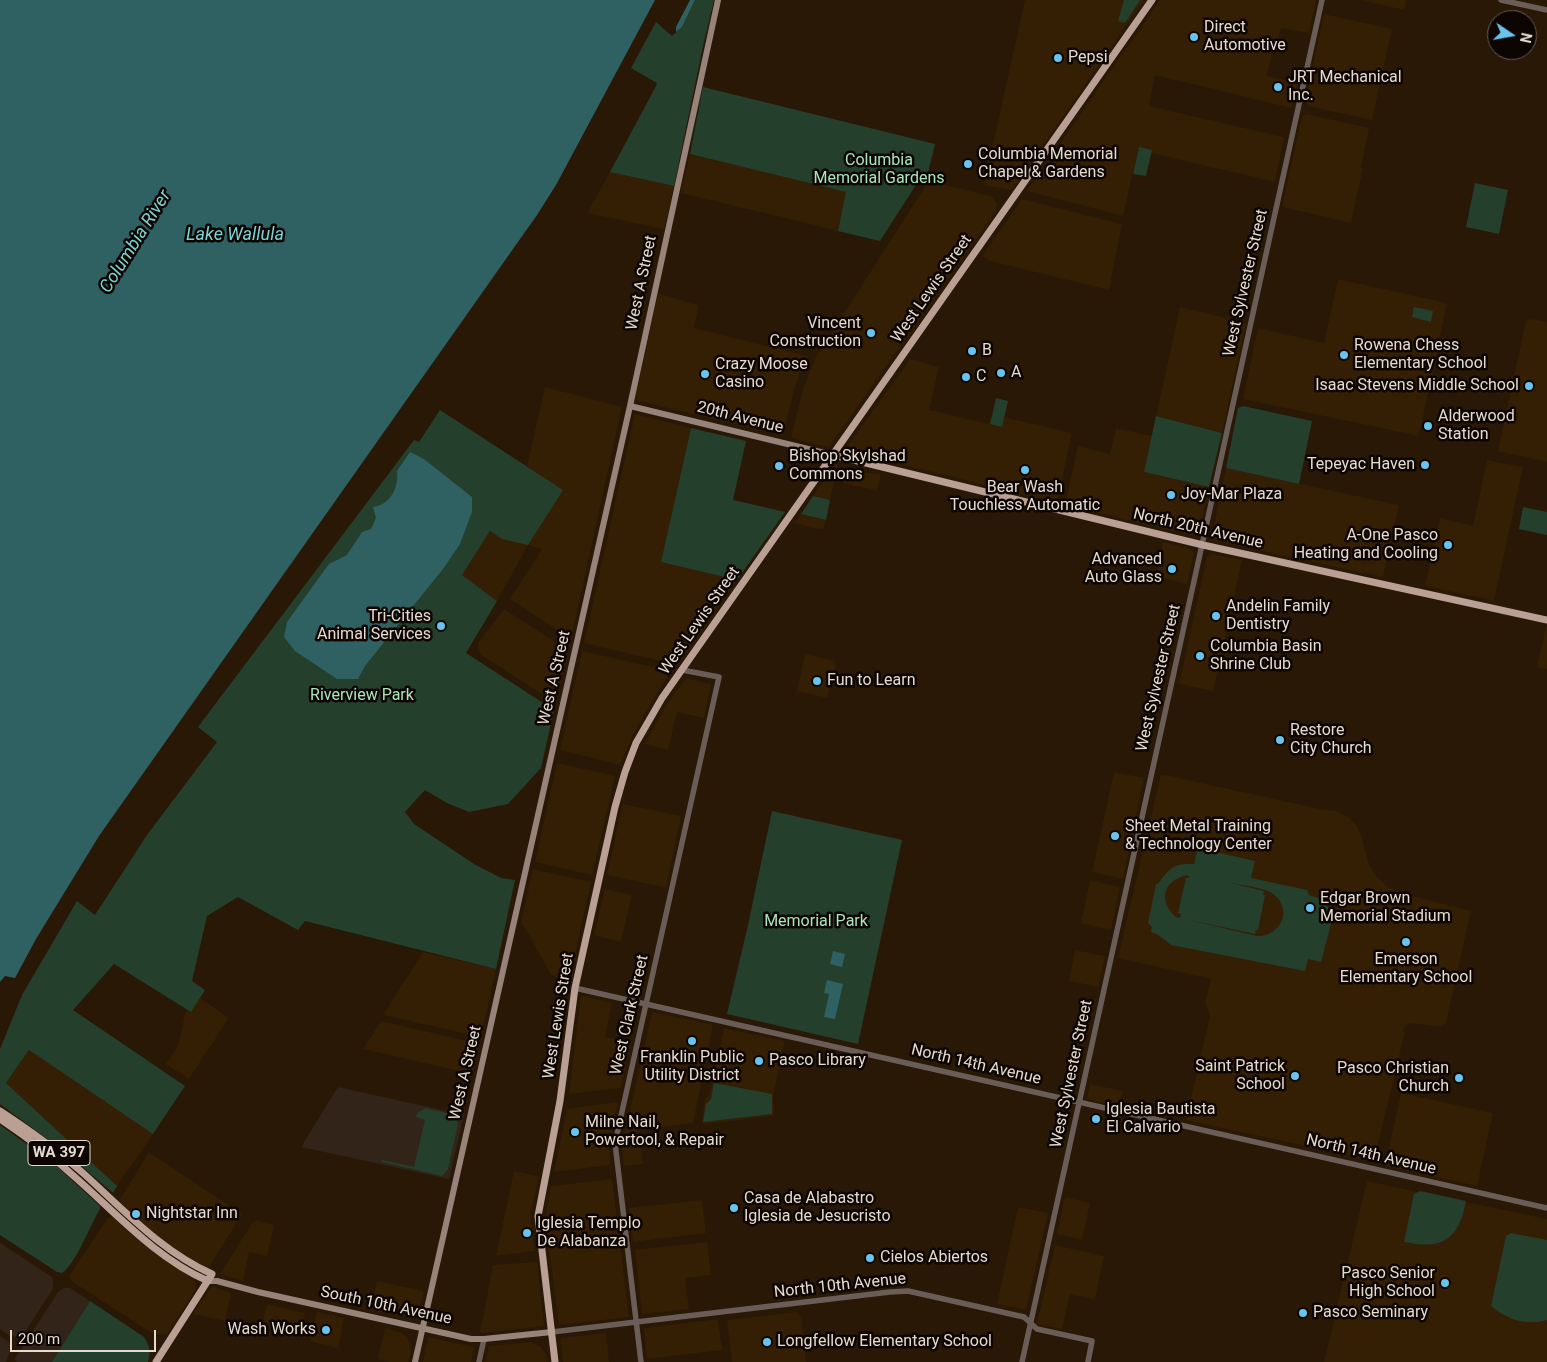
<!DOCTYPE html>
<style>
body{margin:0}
#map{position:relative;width:1547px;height:1362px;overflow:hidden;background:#291805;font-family:Roboto,sans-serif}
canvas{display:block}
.north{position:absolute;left:1487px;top:10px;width:50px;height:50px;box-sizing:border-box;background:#0c0501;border:1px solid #635a53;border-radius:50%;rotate:102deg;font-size:14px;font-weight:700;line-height:20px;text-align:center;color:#e6dacf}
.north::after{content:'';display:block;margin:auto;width:18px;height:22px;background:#67c4f0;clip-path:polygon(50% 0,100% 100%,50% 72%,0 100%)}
.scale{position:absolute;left:10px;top:1330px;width:146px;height:22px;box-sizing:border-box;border:2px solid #e6dacf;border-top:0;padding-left:6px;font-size:15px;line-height:18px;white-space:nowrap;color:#e6dacf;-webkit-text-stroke:4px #0c0501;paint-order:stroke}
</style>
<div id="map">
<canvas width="1547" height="1362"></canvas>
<div class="north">N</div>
<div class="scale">200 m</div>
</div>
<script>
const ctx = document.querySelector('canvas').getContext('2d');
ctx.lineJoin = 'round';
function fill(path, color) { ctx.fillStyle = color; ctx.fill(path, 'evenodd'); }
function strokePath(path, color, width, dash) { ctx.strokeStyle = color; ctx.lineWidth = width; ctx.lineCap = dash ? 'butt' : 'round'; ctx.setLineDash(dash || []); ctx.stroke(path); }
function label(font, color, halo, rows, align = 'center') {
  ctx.font = font + ' Roboto,sans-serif'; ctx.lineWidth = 5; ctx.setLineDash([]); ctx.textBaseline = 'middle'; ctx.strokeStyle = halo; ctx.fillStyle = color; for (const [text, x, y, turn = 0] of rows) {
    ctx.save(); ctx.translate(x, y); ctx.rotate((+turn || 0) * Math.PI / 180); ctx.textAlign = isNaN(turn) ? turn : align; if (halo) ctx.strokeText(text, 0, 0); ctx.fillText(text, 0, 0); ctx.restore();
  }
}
const built = new Path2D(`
 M1025 0H1144L1012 190 984 185Z
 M1160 0H1316L1309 33 1281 28 1275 52H1272L1267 76 1298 83 1291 108 1155 75 1149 106 1284 137 1275 182 1138 150 1123 216 1027 191Z
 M1361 0H1406L1404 10Z
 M1324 14 1392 29 1372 120 1308 106 1305 102Z
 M1306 114 1369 128 1361 168H1363L1351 223 1282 207 1302 117Z
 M690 154 847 192 838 231 681 193Z
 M610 172 674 186 664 229 587 213Z
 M933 182 991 196 997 203 996 211 829 447 791 438 804 386 816 357 926 185Z
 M1022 199 1122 224 1109 290 990 261 982 256Z
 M1338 279 1447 303 1419 436 1243 399 1258 328 1324 343Z
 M658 294 699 305 694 328 808 356 800 371 795 386 783 436 635 400Z
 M1180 307 1246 323 1222 433 1156 416Z
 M1532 319 1547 322V462L1498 451 1526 321Z
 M910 359 939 367 929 410 1002 427 1004 417 1072 433 1057 503 852 452 849 450V444Z
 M545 387 622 407 571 639 510 599 542 549 528 545 497 601 461 575 490 531 502 539 563 490 527 466Z
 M635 414 691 428 661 562 737 580 678 665 584 643Z
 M1116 428 1152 436 1144 472 1209 487 1199 532 1194 536 1065 505 1078 446 1110 454Z
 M1487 460 1523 467 1494 601 1425 586 1440 518 1473 526Z
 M835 464H838L830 500 813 496Z
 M1226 468 1399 505 1383 577 1216 541 1212 536Z
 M846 471 881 474 877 491 843 483Z
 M801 514 826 520 823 530 794 523Z
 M1163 542 1190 549 1193 551 1194 554 1187 584 1156 576Z
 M1212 554 1242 560 1213 691 1179 684 1207 557Z
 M504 609 568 650 556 703 481 655 478 648V643Z
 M1546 627H1547V669L1537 667Z
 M582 651 671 671 651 703 634 733 620 765 560 750Z
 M805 654 836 661 827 698 797 691Z
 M686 678 711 684 704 718 677 712 668 750 645 744 666 705Z
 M557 763 615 776 592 875 535 862Z
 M1114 772 1144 778 1123 879 1092 872Z
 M1161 774 1320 809 1337 811 1348 817 1356 825 1362 836 1365 852 1370 866 1378 878 1388 887 1408 895 1471 911 1446 1023 1441 1027 1413 1023 1408 1024 1402 1031 1405 1032 1374 1161 1186 1120 1210 1016 1205 1003 1211 979 1118 958Z
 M623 804 681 816 666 888 607 875Z
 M533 869 591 882 569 981 551 975 529 935 521 923Z
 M1090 880 1120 887 1111 930 1081 923Z
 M605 889 632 895 621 942 594 935Z
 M1075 950 1105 956 1098 987 1069 981Z
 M423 952 496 969 481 1037 383 1015Z
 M581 996 612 1003 605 1037 631 1042 621 1088 569 1094Z
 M200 998 229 1018 189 1079 166 1064 178 1046 185 1014 187 1010 191 1012Z
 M652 1012 713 1025 693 1123 639 1130 643 1164 624 1166 622 1149 623 1141Z
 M381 1021 480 1044 473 1074 363 1049Z
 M724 1028 785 1041 773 1096 774 1116 702 1124 705 1099 709 1096Z
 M29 1050 153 1134 117 1186 6 1083Z
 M1090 1084 1123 1091 1119 1107 1087 1099Z
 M1401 1093 1493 1113 1477 1186 1385 1166Z
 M618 1102 609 1143 610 1165 554 1172 567 1109Z
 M149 1152 242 1214 208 1269 188 1258 157 1237 119 1201Z
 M514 1171 539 1176 530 1216 535 1251 496 1256Z
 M612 1179 629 1317 559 1325 545 1218 551 1186Z
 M1367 1181 1547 1219V1362H1324Z
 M1065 1197 1090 1203 1082 1240 1057 1234Z
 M702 1200 706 1233 633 1242 629 1208Z
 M1018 1207 1048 1213 1026 1310 997 1304Z
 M113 1216 147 1247 195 1280 196 1289 167 1334 155 1335 71 1281 69 1276 108 1218Z
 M254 1220 274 1225 267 1256 249 1252 243 1281 220 1274Z
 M707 1242 711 1275 685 1278 689 1309 642 1314 635 1250Z
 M1055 1245 1104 1256 1095 1300 1070 1294 1062 1329 1037 1324Z
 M537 1262 544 1326 480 1333 493 1265Z
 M377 1281 424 1291 420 1306 416 1312 408 1316H399L370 1310Z
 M214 1287 231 1293 225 1321 193 1314 211 1288Z
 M267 1304 305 1313 300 1336 262 1327Z
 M317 1312 344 1318 338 1348 310 1341Z
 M797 1312 801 1317 806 1362H732L727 1322 728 1320Z
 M718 1319 722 1350 647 1359 644 1328Z
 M385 1328 400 1332 406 1336 410 1343 411 1351 408 1362H392L378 1359Z
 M606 1333 609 1362H563L560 1338Z
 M428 1337 474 1347 471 1362H423Z
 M531 1342 541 1347 546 1354 548 1362H485L489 1346Z`);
const industrial = new Path2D(`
 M338 1087 464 1115 449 1179 301 1147Z
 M0 1243 52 1277 53 1281V1289L25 1332 19 1337 10 1336 0 1329Z
 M64 1288H70L90 1301 52 1362H17L14 1360 58 1292Z
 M0 1336 9 1342 11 1349 6 1362H0Z`);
const green = new Path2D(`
 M695 0H714L703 46 674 186 610 172 655 88 657 83 631 68 656 22 672 36 682 27Z
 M1124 0H1140L1125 23 1118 21Z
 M703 87 935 144 928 173 921 177 880 241 838 231 846 192 690 154Z
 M1139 147 1152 150 1146 176 1133 174Z
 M1475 183 1508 190 1499 234 1466 227Z
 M1414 307 1433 311 1431 322 1412 317Z
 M996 398 1008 401 1002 427 990 424Z
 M1243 406 1312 421 1299 484 1226 468 1238 408Z
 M440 410 563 490 528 545 502 539 490 531 462 575 497 601 466 653 554 710 541 768 508 804 469 812 447 803 425 790 403 814 405 812 414 824 474 864 501 878 515 880 496 969 305 921 298 930 238 897 207 916 192 981 205 990 191 1012 114 964 73 1010 185 1086 153 1134 29 1050 6 1083 117 1186 113 1193 65 1152 0 1104V1049L22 995 77 901 95 915 147 835 217 742 198 727 414 440 419 442Z
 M1156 416 1222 433 1209 487 1144 472Z
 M691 428 746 441 733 500 785 512 737 580 661 562Z
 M813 496 830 500 826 520 801 514Z
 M1523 507 1547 512V535L1519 529Z
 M772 811 902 840 858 1044 727 1014 748 925Z
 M1198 848 1255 861 1251 878 1307 890 1309 895 1318 898 1320 896 1327 904 1332 920 1321 962 1308 959 1305 971 1171 945 1157 934 1151 932 1152 927 1148 923 1156 884H1158C1169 868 1174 863 1194 864ZM1188 875 1189 878H1186L1178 913 1181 914 1180 918 1255 934 1256 930H1258L1265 895H1263L1264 891 1226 882C1238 885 1262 887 1272 893 1293 907 1283 936 1257 936L1176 917C1157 901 1164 879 1188 875Z
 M714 1083 772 1094V1114L703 1122 706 1104 711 1099Z
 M426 1108 455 1115 458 1124 448 1169 442 1176 382 1162V1160L414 1167 425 1120 416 1117 417 1113Z
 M0 1125 52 1162 100 1206V1209C90 1225 76 1264 62 1273L57 1272 0 1235Z
 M1420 1191 1466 1201C1459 1240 1442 1250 1404 1242L1414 1194Z
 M1511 1233 1547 1240V1320C1526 1326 1508 1320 1491 1306L1506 1236Z
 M90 1301 144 1337C150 1346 151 1352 148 1362H52Z`);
const water = new Path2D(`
 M0 0H655L556 185 537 215 99 836 36 939 15 978 5 976 0 982Z
 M690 0H695L682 27 676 32V27Z
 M410 452 424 459 472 497V512L460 544 443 569 365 666 358 679H337L295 651 284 637 287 622 329 564 347 555 362 532 371 529 376 518 373 507C390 505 399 488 397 471Z
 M833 951 845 954 842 967 830 964Z
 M827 980 843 984 835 1019 824 1017 829 994 824 993Z`);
const tertiary = new Path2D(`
 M1501 0 1547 10
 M575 988 1547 1208
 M552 1332 890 1292 908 1291 1024 1317 1037 1329 1092 1341 1088 1362
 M479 1362 484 1339
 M641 1362 615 1143 719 677 682 670
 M1022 1362 1322 0`);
const secondary = new Path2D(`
 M630 406 833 455
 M208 1281H217L258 1292 471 1339H484L552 1332
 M415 1362 630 406 718 0`);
const primary = new Path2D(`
 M833 455 1203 545 1547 620
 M0 1111C29 1130 57 1150 83 1173 124 1210 161 1251 212 1274L156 1362
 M0 1119C27 1137 52 1156 76 1178 118 1215 156 1258 208 1281
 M555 1362 538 1216 560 1101 575 988 615 807 625 772 636 743 662 698 1152 0`);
const markers = [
 [1194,37,5,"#67c4f0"],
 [1058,58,5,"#67c4f0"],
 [1278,87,5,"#67c4f0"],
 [968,164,5,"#67c4f0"],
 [871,333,5,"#67c4f0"],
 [972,351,5,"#67c4f0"],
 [1344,355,5,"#67c4f0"],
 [1001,373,5,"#67c4f0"],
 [705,374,5,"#67c4f0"],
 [966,377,5,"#67c4f0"],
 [1529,386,5,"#67c4f0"],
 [1428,426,5,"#67c4f0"],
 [1425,465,5,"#67c4f0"],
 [779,466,5,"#67c4f0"],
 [1025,470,5,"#67c4f0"],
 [1171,495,5,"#67c4f0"],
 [1448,545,5,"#67c4f0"],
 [1172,569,5,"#67c4f0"],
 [1216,616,5,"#67c4f0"],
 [441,626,5,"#67c4f0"],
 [1200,656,5,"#67c4f0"],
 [817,681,5,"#67c4f0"],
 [1280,740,5,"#67c4f0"],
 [1115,836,5,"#67c4f0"],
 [1310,908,5,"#67c4f0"],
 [1406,942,5,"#67c4f0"],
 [692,1041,5,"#67c4f0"],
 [759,1061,5,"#67c4f0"],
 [1295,1076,5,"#67c4f0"],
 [1459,1078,5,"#67c4f0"],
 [1096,1119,5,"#67c4f0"],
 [575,1132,5,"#67c4f0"],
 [734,1208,5,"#67c4f0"],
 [136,1214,5,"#67c4f0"],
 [527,1233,5,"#67c4f0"],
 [870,1258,5,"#67c4f0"],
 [1445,1283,5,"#67c4f0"],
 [1303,1313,5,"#67c4f0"],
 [326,1330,5,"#67c4f0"],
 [767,1342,5,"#67c4f0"]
];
const shields = [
 [59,1153,62]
];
const shieldNames = [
 ["WA 397",59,1153]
];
const poiNames = [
 ["Direct",1204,28],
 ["Automotive",1204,46],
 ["Pepsi",1068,58],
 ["JRT Mechanical",1288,78],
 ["Inc.",1288,96],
 ["Columbia Memorial",978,155],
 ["Chapel & Gardens",978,173],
 ["Vincent",861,324,"right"],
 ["Construction",861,342,"right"],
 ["Rowena Chess",1354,346],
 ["Elementary School",1354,364],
 ["B",982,351],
 ["Crazy Moose",715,365],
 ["Casino",715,383],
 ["A",1011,373],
 ["C",976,377],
 ["Isaac Stevens Middle School",1519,386,"right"],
 ["Alderwood",1438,417],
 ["Station",1438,435],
 ["Bishop Skylshad",789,457],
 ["Commons",789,475],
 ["Tepeyac Haven",1415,465,"right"],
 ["Bear Wash",1025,488,"center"],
 ["Touchless Automatic",1025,506,"center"],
 ["Joy-Mar Plaza",1181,495],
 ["A-One Pasco",1438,536,"right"],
 ["Heating and Cooling",1438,554,"right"],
 ["Advanced",1162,560,"right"],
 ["Auto Glass",1162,578,"right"],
 ["Andelin Family",1226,607],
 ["Dentistry",1226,625],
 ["Tri-Cities",431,617,"right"],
 ["Animal Services",431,635,"right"],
 ["Columbia Basin",1210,647],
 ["Shrine Club",1210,665],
 ["Fun to Learn",827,681],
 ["Restore",1290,731],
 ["City Church",1290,749],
 ["Sheet Metal Training",1125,827],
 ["& Technology Center",1125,845],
 ["Edgar Brown",1320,899],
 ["Memorial Stadium",1320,917],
 ["Emerson",1406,960,"center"],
 ["Elementary School",1406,978,"center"],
 ["Franklin Public",692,1058,"center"],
 ["Utility District",692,1076,"center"],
 ["Pasco Library",769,1061],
 ["Saint Patrick",1285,1067,"right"],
 ["School",1285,1085,"right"],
 ["Pasco Christian",1449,1069,"right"],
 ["Church",1449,1087,"right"],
 ["Iglesia Bautista",1106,1110],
 ["El Calvario",1106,1128],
 ["Milne Nail,",585,1123],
 ["Powertool, & Repair",585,1141],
 ["Casa de Alabastro",744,1199],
 ["Iglesia de Jesucristo",744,1217],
 ["Nightstar Inn",146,1214],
 ["Iglesia Templo",537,1224],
 ["De Alabanza",537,1242],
 ["Cielos Abiertos",880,1258],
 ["Pasco Senior",1435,1274,"right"],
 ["High School",1435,1292,"right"],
 ["Pasco Seminary",1313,1313],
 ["Wash Works",316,1330,"right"],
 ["Longfellow Elementary School",777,1342]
];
const parkNames = [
 ["Columbia",879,161],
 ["Memorial Gardens",879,179],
 ["Riverview Park",362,696],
 ["Memorial Park",816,922]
];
const streetNames = [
 ["West A Street",642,283,-78],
 ["West Sylvester Street",1246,283,-77],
 ["West Lewis Street",932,289,-55],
 ["20th Avenue",740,418,14],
 ["North 20th Avenue",1198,529,13],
 ["West Lewis Street",700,621,-55],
 ["West A Street",555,678,-77],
 ["West Sylvester Street",1159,678,-77],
 ["West Clark Street",630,1015,-77],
 ["West Lewis Street",559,1016,-81],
 ["North 14th Avenue",976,1065,13],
 ["West A Street",466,1073,-77],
 ["West Sylvester Street",1072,1074,-78],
 ["North 14th Avenue",1371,1155,13],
 ["North 10th Avenue",840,1286,-6],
 ["South 10th Avenue",386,1306,12]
];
const waterNames = [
 ["Lake Wallula",235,235],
 ["Columbia River",136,242,-58]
];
fill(built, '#341e04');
fill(industrial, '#322418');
fill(green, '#253f2d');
fill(water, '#2f6062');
strokePath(tertiary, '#6a5d58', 5.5);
strokePath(secondary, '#97837a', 6);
strokePath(primary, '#baa094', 7);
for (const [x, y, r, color] of markers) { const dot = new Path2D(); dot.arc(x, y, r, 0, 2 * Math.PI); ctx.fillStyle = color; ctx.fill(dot); strokePath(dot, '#0c0501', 2); }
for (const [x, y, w] of shields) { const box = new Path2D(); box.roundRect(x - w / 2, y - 12.5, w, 25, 4); ctx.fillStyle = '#0c0501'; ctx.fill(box); strokePath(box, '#e6dacf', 1); }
label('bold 15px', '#e6dacf', null, shieldNames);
label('16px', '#e6dacf', '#0c0501', poiNames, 'left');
label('16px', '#a9e4bb', '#0c0501', parkNames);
label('16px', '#e6dacf', '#0c0501', streetNames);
label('italic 18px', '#7bd1d4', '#0c0501', waterNames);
</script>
